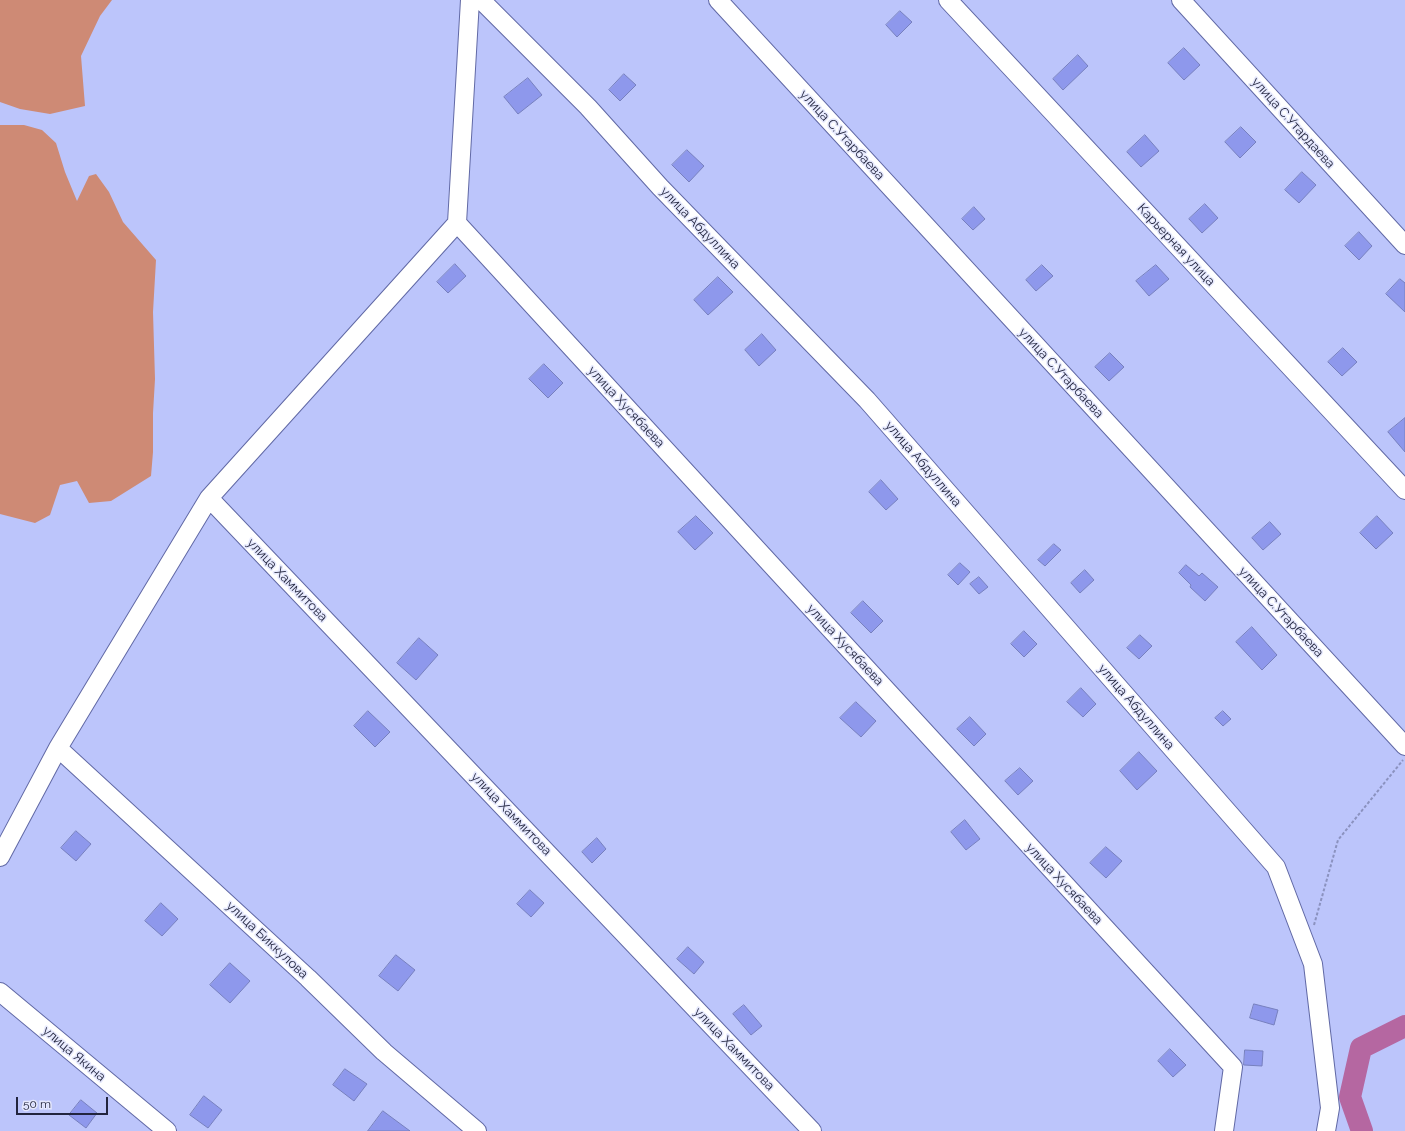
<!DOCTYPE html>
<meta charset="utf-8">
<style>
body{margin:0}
#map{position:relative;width:1405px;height:1131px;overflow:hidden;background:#bcc5fb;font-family:Raleway,sans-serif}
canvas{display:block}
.scale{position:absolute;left:16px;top:1097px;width:92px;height:18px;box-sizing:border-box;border:2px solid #22253e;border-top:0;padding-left:5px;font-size:12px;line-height:14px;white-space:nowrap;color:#22253e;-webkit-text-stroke:3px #e5e8fd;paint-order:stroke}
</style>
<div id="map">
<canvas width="1405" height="1131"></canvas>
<div class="scale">50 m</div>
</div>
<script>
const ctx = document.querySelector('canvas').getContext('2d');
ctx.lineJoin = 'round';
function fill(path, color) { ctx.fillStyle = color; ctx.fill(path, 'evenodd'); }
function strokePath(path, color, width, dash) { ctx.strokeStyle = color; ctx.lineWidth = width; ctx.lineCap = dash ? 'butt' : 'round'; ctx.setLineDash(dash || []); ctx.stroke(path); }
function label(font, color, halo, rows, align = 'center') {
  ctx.font = font + ' Raleway,sans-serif'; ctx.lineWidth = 3; ctx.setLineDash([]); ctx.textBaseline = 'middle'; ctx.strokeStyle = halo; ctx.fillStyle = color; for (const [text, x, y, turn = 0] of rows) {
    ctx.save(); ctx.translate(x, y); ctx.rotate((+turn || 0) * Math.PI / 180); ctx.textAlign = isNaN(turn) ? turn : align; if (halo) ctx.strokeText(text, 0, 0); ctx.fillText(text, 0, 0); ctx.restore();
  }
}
const green = new Path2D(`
 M0 0H112L100 16 81 56 85 106 50 114 20 109 0 102Z
 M0 125H24L42 130 56 143 65 172 77 201 89 176 96 174 109 192 123 222 156 260 153 312 155 379 153 413V452L151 476 111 501 89 503 77 481 60 485 50 515 35 523 0 514Z`);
const river = new Path2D(`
 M1362 1131 1350 1097 1361 1048 1405 1026`);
const building = new Path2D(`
 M900 11 912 22 897 37 886 25Z
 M1184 48 1200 65 1184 80 1168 63Z
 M1078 55 1088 66 1063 90 1053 79Z
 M624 74 636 85 620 101 609 90Z
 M528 78 542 95 518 114 504 97Z
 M1241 127 1256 142 1240 158 1225 142Z
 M1145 135 1159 151 1141 167 1127 152Z
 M687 150 704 166 689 182 672 165Z
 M1302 172 1316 185 1299 203 1285 190Z
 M1205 204 1218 218 1202 233 1189 219Z
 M974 207 985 219 973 230 962 219Z
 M1359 232 1372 246 1359 260 1345 246Z
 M455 264 466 276 448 293 437 282Z
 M1042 265 1053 276 1036 291 1026 280Z
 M1156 265 1169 279 1149 296 1136 281Z
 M718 277 733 292 708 315 694 300Z
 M1400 279 1405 283V312L1386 294Z
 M762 334 776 350 759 366 745 350Z
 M1343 348 1357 362 1342 376 1328 362Z
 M1110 353 1124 367 1109 381 1095 367Z
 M544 364 563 383 548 398 529 379Z
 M1405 418V452L1388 432Z
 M881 480 898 499 886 510 869 492Z
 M696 516 713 533 695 550 678 532Z
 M1377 516 1393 533 1376 549 1360 533Z
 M1270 522 1281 534 1263 550 1252 538Z
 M1054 544 1061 550 1045 566 1038 560Z
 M960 563 970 572 958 585 948 575Z
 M1186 565 1199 576 1202 573 1218 587 1205 601 1190 587 1191 585 1179 573Z
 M1085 570 1094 580 1080 593 1071 583Z
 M979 577 988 587 979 594 970 584Z
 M863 601 883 621 871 633 851 613Z
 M1252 627 1277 655 1262 670 1236 642Z
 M1024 631 1037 644 1024 657 1011 644Z
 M1140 635 1152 646 1139 659 1127 648Z
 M419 638 438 655 416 680 397 663Z
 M1081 688 1096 704 1083 717 1067 702Z
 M856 702 876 721 861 737 840 718Z
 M368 711 390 732 375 747 354 726Z
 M1223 711 1231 719 1223 726 1215 718Z
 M970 717 986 734 974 746 957 729Z
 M1139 752 1157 771 1137 790 1120 771Z
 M1020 768 1033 781 1018 795 1005 781Z
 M965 820 980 839 966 850 951 832Z
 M76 831 91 844 76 861 61 848Z
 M597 838 606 849 592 863 582 852Z
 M1106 847 1122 861 1106 878 1090 863Z
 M530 890 544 903 531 917 517 904Z
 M161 903 178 919 162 936 145 921Z
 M688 947 704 962 694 974 677 959Z
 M396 955 415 970 398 991 379 976Z
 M230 963 250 981 230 1003 210 985Z
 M1254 1004 1278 1010 1274 1025 1250 1018Z
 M744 1005 762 1026 751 1035 733 1014Z
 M1170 1049 1186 1065 1173 1077 1158 1061Z
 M1245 1050 1263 1051 1262 1066 1244 1065Z
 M345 1069 367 1084 354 1101 333 1085Z
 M204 1096 222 1110 208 1128 190 1115Z
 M81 1100 97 1113 86 1128 69 1115Z
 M383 1111 410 1131H368Z`);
const path = new Path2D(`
 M1314 925 1338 840 1403 760`);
const minor = new Path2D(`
 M481 0 588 107 660 187 867 400 1276 867 1313 964 1330 1108 1326 1131
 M718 0 1405 746
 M948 0 1405 490
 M1181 0 1405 245
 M457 223 1233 1067 1224 1131
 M209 498 812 1131
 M58 748 308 978 384 1052 477 1131
 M0 857 58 748 209 498 457 223 470 0
 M0 992 167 1131`);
const streetNames = [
 ["улица С.Утардаева",1293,123,48],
 ["улица С.Утарбаева",842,135,47],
 ["улица Абдуллина",700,228,46],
 ["Карьерная улица",1176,245,47],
 ["улица С.Утарбаева",1061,373,47],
 ["улица Хусябаева",626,407,47],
 ["улица Абдуллина",923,464,49],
 ["улица Хаммитова",287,580,46],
 ["улица С.Утарбаева",1281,612,47],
 ["улица Хусябаева",845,645,47],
 ["улица Абдуллина",1136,707,49],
 ["улица Хаммитова",511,814,46],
 ["улица Хусябаева",1064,884,47],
 ["улица Биккулова",267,940,43],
 ["улица Хаммитова",734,1049,46],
 ["улица Якина",74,1054,40]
];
fill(green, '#ce8a75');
strokePath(river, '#b567a1', 22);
fill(building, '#8e98ec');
strokePath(building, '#7780be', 1);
strokePath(minor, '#6169a5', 20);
strokePath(path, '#8b92bf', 2, [3, 2]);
strokePath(minor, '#fff', 18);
label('13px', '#22253e', '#e5e8fd', streetNames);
</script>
